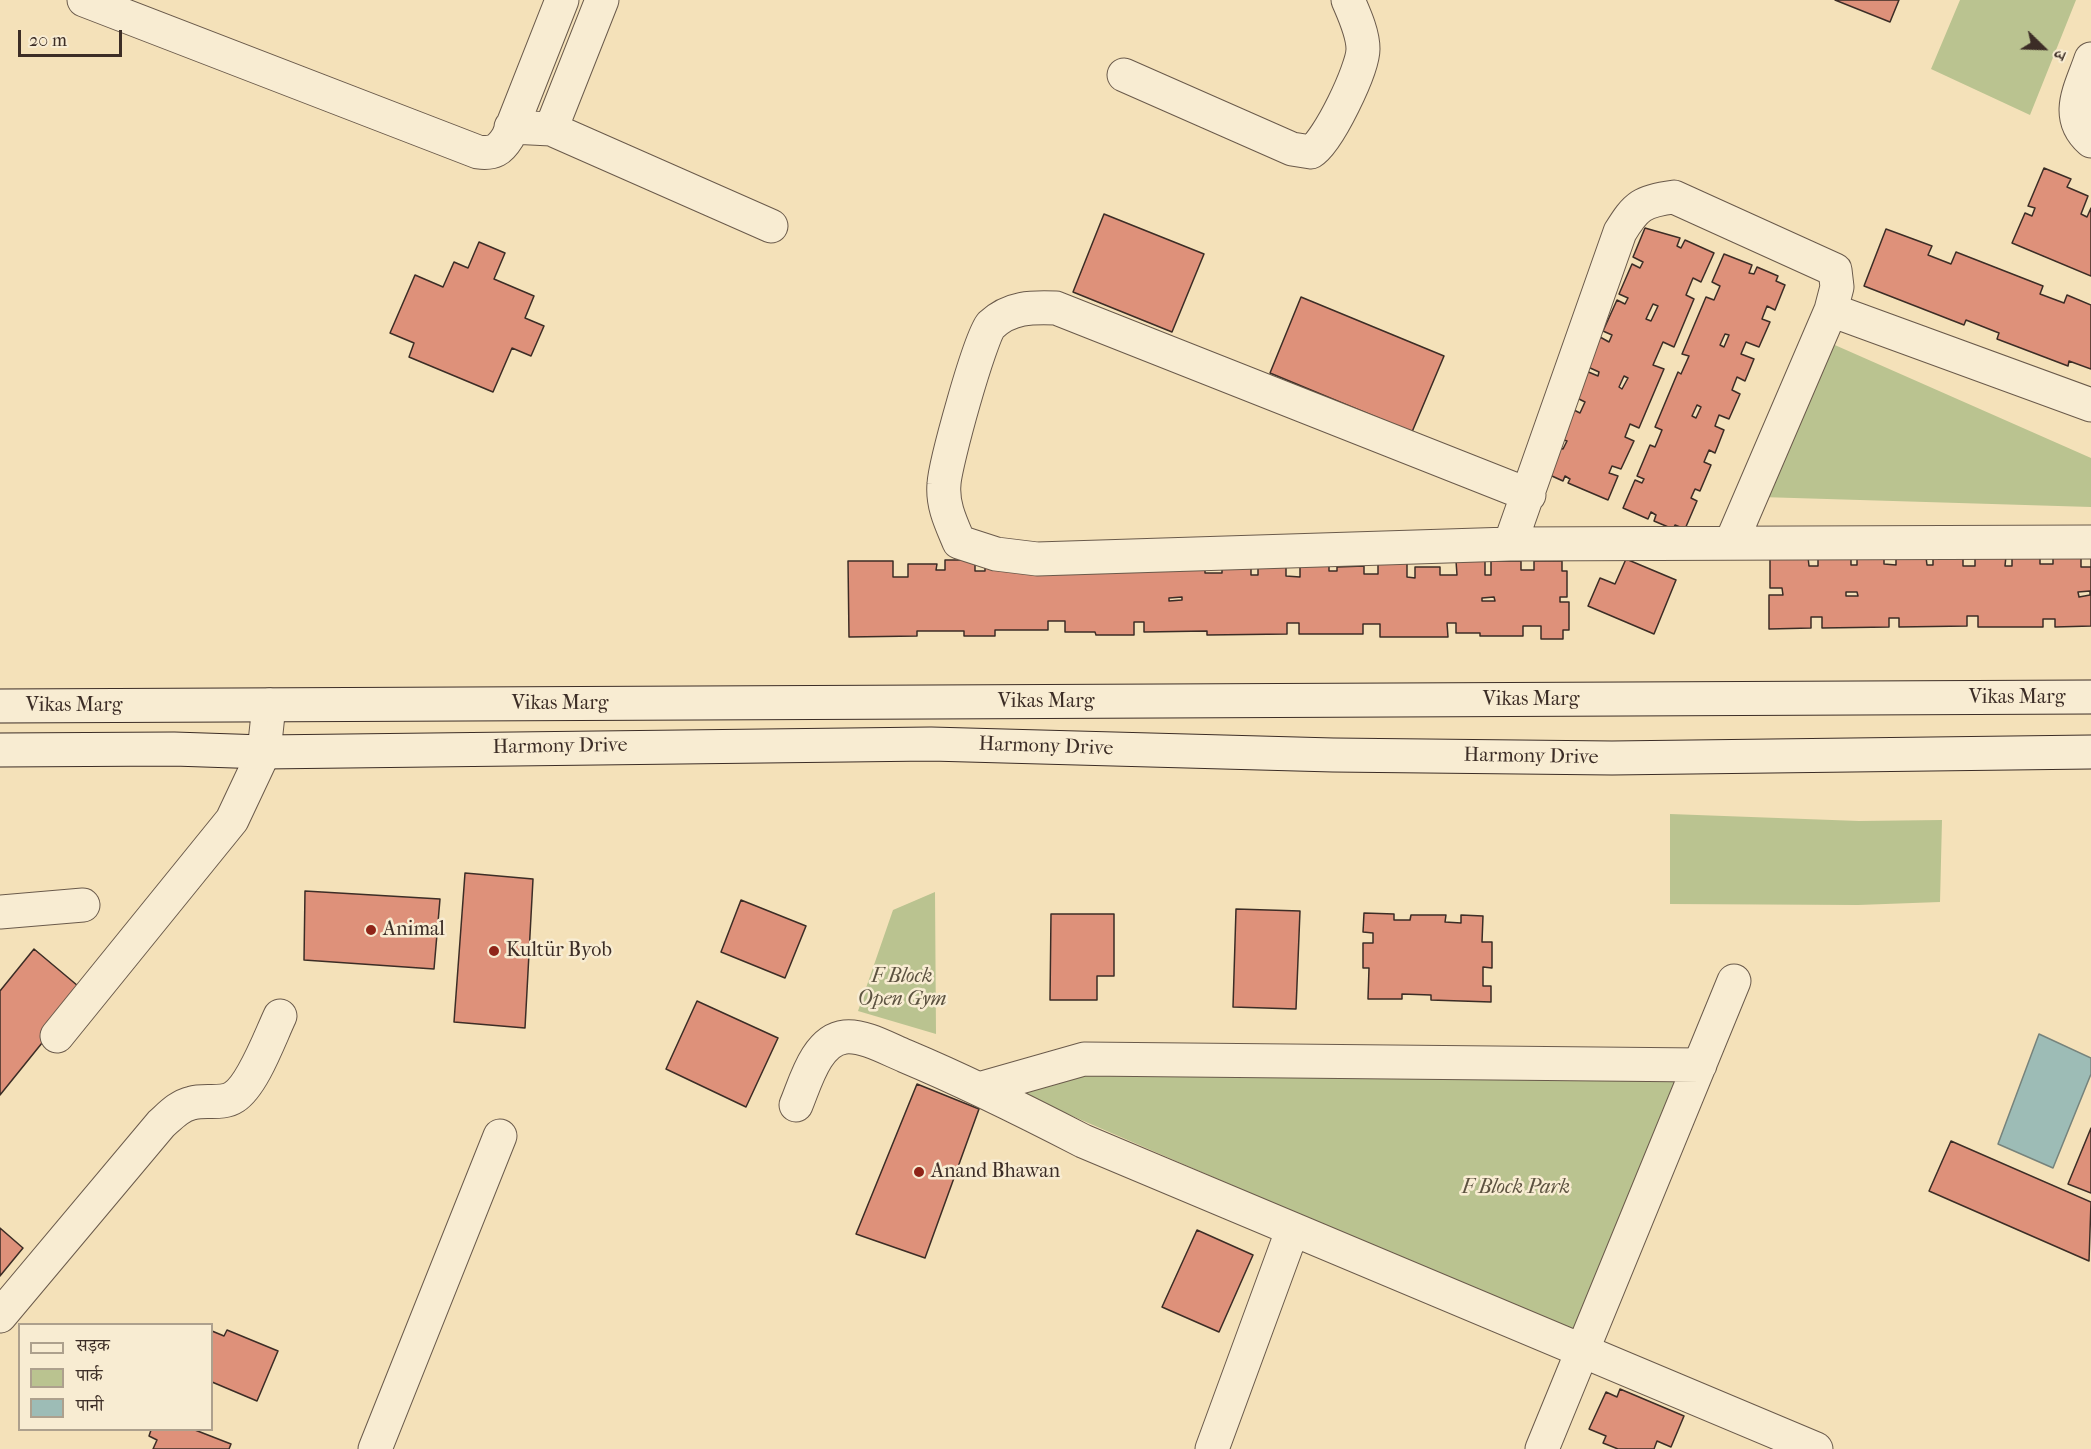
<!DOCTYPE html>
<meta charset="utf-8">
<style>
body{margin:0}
#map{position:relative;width:2091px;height:1449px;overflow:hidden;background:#f4e1b9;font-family:"IM FELL French Canon","Noto Serif Devanagari",serif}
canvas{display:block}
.legend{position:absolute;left:18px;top:1323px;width:195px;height:108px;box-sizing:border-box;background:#f8ecd2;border:2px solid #ada08d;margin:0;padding:8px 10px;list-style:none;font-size:18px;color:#3c2d26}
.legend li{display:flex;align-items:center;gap:12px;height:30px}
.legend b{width:30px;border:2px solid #ada08d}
.north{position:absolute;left:2013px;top:18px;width:60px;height:60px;-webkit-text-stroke:4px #f8ecd2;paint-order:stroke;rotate:113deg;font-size:16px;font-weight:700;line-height:24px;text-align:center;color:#3c2d26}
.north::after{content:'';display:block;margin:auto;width:21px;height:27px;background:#3c2d26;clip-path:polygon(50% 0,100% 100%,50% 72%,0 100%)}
.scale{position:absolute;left:18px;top:30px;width:104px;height:27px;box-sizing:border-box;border:3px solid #3c2d26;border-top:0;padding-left:8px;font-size:18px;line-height:21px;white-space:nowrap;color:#3c2d26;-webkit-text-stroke:4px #f8ecd2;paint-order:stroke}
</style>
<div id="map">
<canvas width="2091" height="1449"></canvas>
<ul class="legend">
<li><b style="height:8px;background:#f8ecd2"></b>सड़क</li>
<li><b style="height:16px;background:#bac390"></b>पार्क</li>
<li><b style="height:16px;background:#9dbcb6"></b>पानी</li>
</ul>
<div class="north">उ</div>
<div class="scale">20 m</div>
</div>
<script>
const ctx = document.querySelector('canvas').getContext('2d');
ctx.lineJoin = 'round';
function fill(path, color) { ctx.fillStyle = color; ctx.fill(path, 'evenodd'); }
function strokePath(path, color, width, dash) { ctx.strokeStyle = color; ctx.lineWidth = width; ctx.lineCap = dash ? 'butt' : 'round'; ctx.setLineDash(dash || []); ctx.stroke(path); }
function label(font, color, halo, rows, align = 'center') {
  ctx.font = font + ' "IM FELL French Canon",serif'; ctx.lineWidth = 5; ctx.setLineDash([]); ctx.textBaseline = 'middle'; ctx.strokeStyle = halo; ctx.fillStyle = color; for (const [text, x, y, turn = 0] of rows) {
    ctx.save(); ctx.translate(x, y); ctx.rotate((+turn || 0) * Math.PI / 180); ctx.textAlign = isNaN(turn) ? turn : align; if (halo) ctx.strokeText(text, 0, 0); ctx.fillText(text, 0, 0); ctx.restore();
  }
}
const green = new Path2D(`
 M1960 0H2076L2030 115 1931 69Z
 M1828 342 2091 458V507L1761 497Z
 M1670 814 1859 821 1942 820 1940 902 1858 905 1670 904Z
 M935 892 936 1034 858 1011 893 910Z
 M1080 1070 1682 1080 1576 1334 1012 1090Z`);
const water = new Path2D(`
 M2039 1034 2091 1058V1074L2053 1168 1998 1144Z`);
const building = new Path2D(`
 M1835 0H1899L1890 22Z
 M2044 168 2071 179 2067 187 2088 196 2081 214 2087 217 2091 208V276L2012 243 2025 213 2032 216 2035 208 2028 206Z
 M1104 214 1204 254 1172 332 1073 292Z
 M1645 228 1680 238 1677 246 1681 248 1685 240 1714 253 1701 282 1693 278 1686 295 1694 299 1674 347 1663 342 1653 365 1664 369 1639 428 1630 424 1625 437 1634 441 1621 469 1612 466 1609 473 1618 476 1608 500 1568 483 1570 479 1565 476 1563 481 1543 472 1554 445 1563 449 1567 441 1558 438 1570 408 1580 413 1585 402 1575 397 1586 371 1598 376 1599 372 1588 367 1600 337 1609 342 1612 335 1603 331 1617 300 1625 304 1628 298 1619 294 1632 264 1640 268 1643 262 1633 257ZM1653 304 1658 306 1651 321 1646 319ZM1624 376 1628 378 1622 389 1619 387Z
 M1886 229 1932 246 1928 255 1951 264 1956 252 2043 286 2040 294 2064 303 2067 295 2091 305V369L2069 361 2068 366 1997 339 1999 333 1966 320 1964 325 1864 286Z
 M479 242 505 253 494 279 534 296 525 318 544 326 531 356 512 348 493 392 409 357 414 343 390 333 415 275 443 287 454 262 468 268Z
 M1724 254 1752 265 1749 273 1754 274 1757 267 1778 276 1776 281 1785 285 1775 310 1767 306 1762 319 1770 322 1759 347 1746 342 1741 354 1754 359 1745 381 1737 377 1732 390 1740 394 1729 419 1719 415 1715 426 1724 430 1715 453 1709 450 1704 462 1711 465 1700 491 1695 489 1691 498 1697 501 1685 529 1675 525 1673 529 1654 521 1656 515 1651 512 1648 519 1623 508 1635 480 1642 483 1644 479 1637 476 1650 445 1655 447 1662 430 1655 427 1678 372 1681 374 1689 356 1682 354 1706 297 1714 300 1720 286 1712 282ZM1725 334 1729 335 1724 347 1720 345ZM1697 405 1701 407 1696 418 1692 416Z
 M1301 297 1444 356 1412 432 1270 373Z
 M1851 556V565H1857V558H1884V564L1896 565V558L1926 557 1927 565H1933V558L1963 557V566H1975V557L2006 556 2005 566H2012V556H2040V564H2053V557H2081V567H2091V556V626L2055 627V619H2043V627H1978V616H1967V626L1899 627V618H1889V627L1822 628V617H1811V628L1769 629V595H1783L1782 588H1770V557H1808L1809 566H1818V557ZM2090 591V595L2079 597 2078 592ZM1846 592H1857L1858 596H1846Z
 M1626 559 1676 580 1654 634 1588 606 1600 578 1615 584Z
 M945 560H975V571H985V560L1205 564V573H1222V564L1251 563V575H1258V563H1286V576L1300 577V563H1329V571H1337V567L1364 566V574H1378V563H1407V577L1415 578V567H1440V575H1457L1456 561H1485V575H1491V561H1521V570H1534V561H1562V571H1567V597H1560V602H1569V630H1563V639H1541V626H1523V636H1480V633H1456V623H1447L1448 637H1380V624H1363V634H1299V623H1287V634L1207 635V631L1144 632V622H1134V635H1096L1095 632H1065V621H1048V630H995V636H964V631H917V636L849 637 848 561H893V577H908V564H937L936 570H945ZM1182 597V600L1169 601V598ZM1494 597 1495 601H1482V598Z
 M465 873 533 879 525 1028 454 1022Z
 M305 891 440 899 434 969 304 960Z
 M741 900 806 926 785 978 721 952Z
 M1236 909 1300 911 1296 1009 1233 1007Z
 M1364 913 1394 914V920H1410L1411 915H1446L1445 922 1461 923V915L1483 916 1482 942H1492V968L1483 967V986H1491V1002L1431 1000V995L1402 994V999H1368L1369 968H1363V943H1373V933L1363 932Z
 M1051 914H1114V976H1097V1000H1050Z
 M34 949 84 991 0 1095V991Z
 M697 1001 778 1038 746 1107 666 1069Z
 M917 1084 979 1109 925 1258 856 1234Z
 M2091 1128V1193L2068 1184Z
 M1951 1141 2091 1202 2089 1261 1929 1191Z
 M0 1228 23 1248 0 1276Z
 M1197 1230 1253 1255 1219 1332 1162 1307Z
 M227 1330 278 1351 257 1401 212 1382V1331L224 1336Z
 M1620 1389 1684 1416 1671 1447 1657 1441 1654 1449H1618L1603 1443 1606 1436 1589 1429 1606 1392 1617 1397Z
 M151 1430H195L231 1444 229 1449H153L157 1440 149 1436Z`);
const street = new Path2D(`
 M84 0 478 152C494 154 500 150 508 137L562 0
 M2091 59C2081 89 2063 116 2091 141
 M1124 75 1292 149 1311 152C1328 142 1363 69 1363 49 1363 33 1354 14 1348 0
 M511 127 551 129 771 226
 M551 129 602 0
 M1831 310 2091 405
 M1529 495 1056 308C1032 307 1010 307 991 325 980 337 945 464 944 484 942 505 951 523 959 542L996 554 1037 559 1510 544 2091 542
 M1510 544 1620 232C1636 206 1642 201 1674 197L1835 270 1837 287 1831 310 1731 543
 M0 912 83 905
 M57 1036 232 820 264 752 269 705
 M982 1088 1084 1059 1700 1065
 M796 1105C805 1084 816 1040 845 1037 864 1035 888 1049 905 1056 967 1082 1025 1111 1083 1141L1816 1449
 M0 1316 161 1124C171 1115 179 1106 192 1103 205 1099 222 1105 234 1097 253 1085 270 1037 280 1016
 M375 1449 500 1136
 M1212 1449 1292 1231
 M1542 1449 1734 981`);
const secondary = new Path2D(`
 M0 706 2091 697
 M0 750 174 749 264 752 931 744 1333 755 1612 758 2091 752`);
const markers = [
 [371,930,6,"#8f2418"],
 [494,951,6,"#8f2418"],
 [919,1172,6,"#8f2418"]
];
const streetNames = [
 ["Vikas Marg",2017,698],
 ["Vikas Marg",1531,700],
 ["Vikas Marg",1046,702],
 ["Vikas Marg",560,704],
 ["Vikas Marg",74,706],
 ["Harmony Drive",560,747,-1],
 ["Harmony Drive",1046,747,2],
 ["Harmony Drive",1531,757,1]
];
const poiNames = [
 ["Animal",383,930],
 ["Kultür Byob",506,951],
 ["Anand Bhawan",931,1172]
];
const parkNames = [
 ["F Block",902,977],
 ["Open Gym",902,1000],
 ["F Block Park",1516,1188]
];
fill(green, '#bac390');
fill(water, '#9dbcb6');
strokePath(water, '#76837c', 1.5);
fill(building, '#de917a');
strokePath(building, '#3c2d26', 1.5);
strokePath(street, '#6a5a4b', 35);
strokePath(secondary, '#3c2d26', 35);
strokePath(street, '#f8ecd2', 33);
strokePath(secondary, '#f8ecd2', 33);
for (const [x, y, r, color] of markers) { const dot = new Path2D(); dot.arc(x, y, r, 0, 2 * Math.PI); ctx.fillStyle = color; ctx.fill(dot); strokePath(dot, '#f8ecd2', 2); }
label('20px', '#3c2d26', '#f8ecd2', streetNames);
label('20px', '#3c2d26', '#f8ecd2', poiNames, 'left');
label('italic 20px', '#5c5240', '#f8ecd2', parkNames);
</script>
